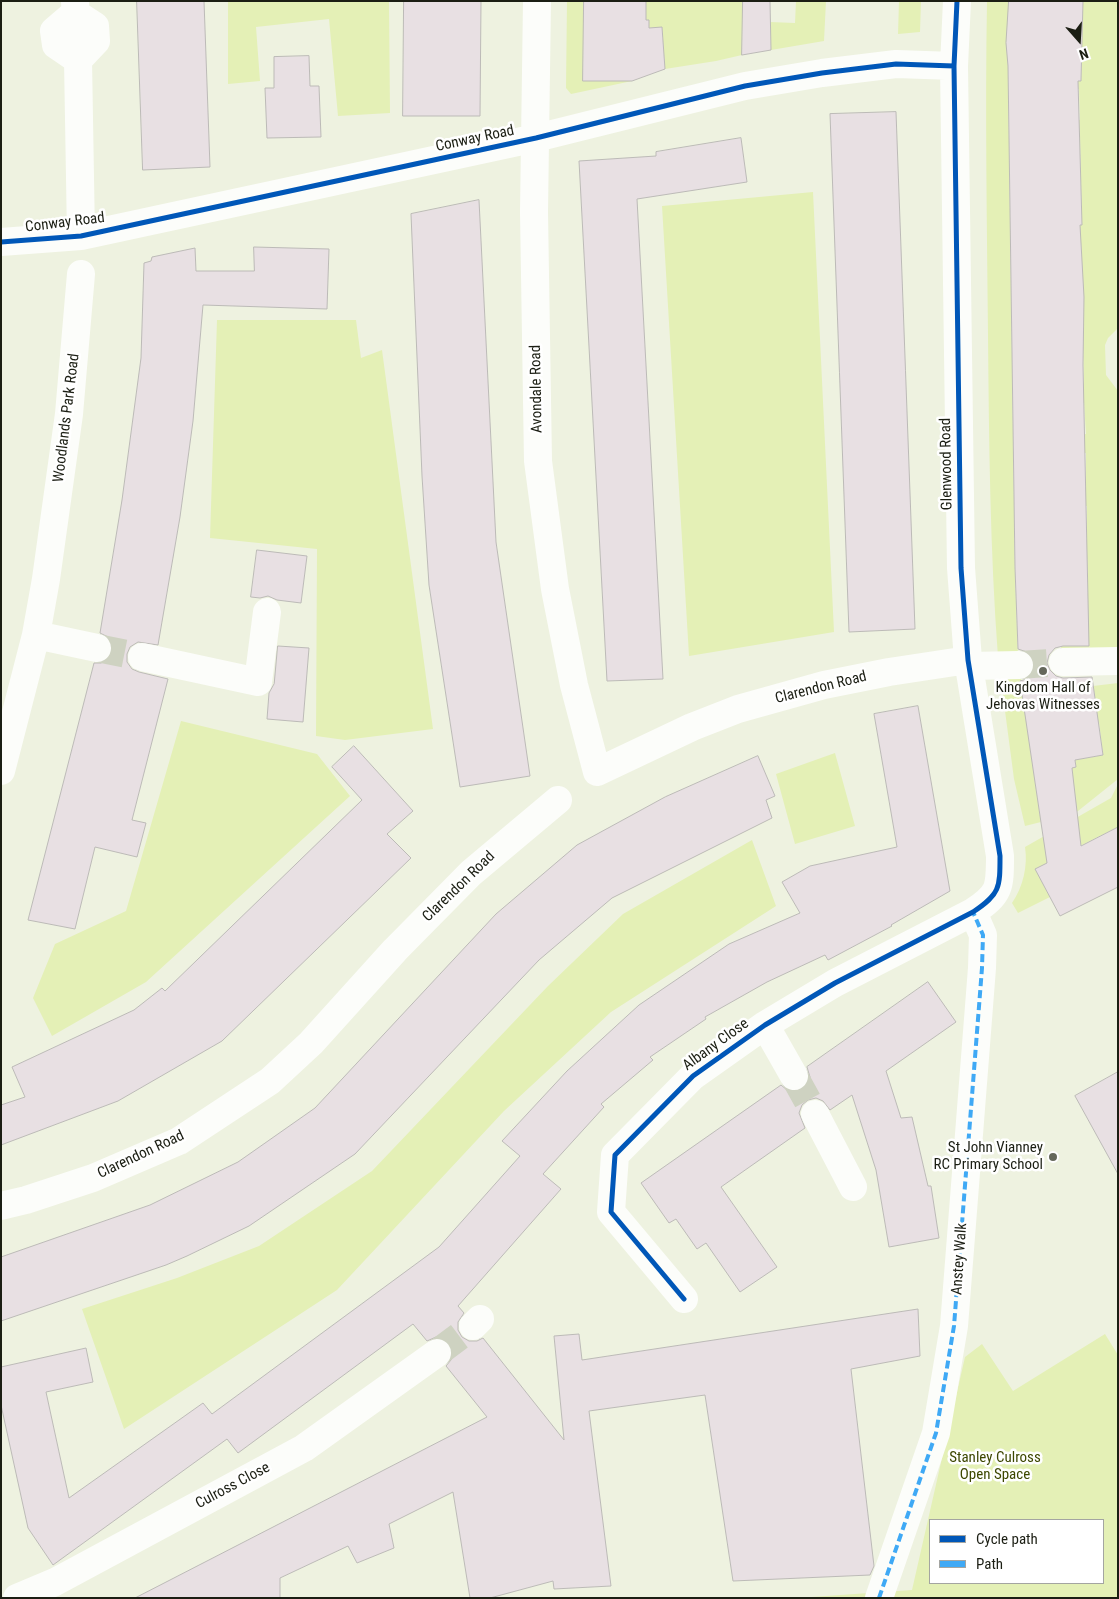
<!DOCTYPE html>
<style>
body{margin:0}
#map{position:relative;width:1119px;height:1599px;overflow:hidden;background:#eef2e0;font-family:"Roboto Condensed",sans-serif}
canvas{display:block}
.frame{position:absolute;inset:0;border:2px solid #1b1e13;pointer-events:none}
.legend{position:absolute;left:929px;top:1519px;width:175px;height:65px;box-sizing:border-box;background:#fff;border:1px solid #a4a5a1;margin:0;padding:6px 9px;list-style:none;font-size:15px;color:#1b1e13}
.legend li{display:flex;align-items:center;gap:10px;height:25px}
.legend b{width:25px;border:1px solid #a4a5a1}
.north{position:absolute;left:1054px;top:15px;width:50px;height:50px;-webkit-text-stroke:4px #fff;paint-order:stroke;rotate:161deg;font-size:14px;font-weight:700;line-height:20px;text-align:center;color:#1b1e13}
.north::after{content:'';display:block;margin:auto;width:18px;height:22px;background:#1b1e13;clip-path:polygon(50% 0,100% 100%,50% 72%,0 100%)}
</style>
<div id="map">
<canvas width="1119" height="1599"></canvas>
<div class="frame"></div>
<ul class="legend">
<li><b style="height:6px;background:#0057b8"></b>Cycle path</li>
<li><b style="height:6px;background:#3fa9f5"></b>Path</li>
</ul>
<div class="north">N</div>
</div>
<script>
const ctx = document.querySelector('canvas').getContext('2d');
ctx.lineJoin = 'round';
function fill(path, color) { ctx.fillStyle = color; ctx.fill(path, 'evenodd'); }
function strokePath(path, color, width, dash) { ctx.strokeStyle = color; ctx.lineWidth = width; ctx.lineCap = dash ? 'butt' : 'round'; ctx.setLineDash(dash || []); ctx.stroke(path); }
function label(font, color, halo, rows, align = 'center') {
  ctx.font = font + ' "Roboto Condensed",sans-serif'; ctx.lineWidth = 5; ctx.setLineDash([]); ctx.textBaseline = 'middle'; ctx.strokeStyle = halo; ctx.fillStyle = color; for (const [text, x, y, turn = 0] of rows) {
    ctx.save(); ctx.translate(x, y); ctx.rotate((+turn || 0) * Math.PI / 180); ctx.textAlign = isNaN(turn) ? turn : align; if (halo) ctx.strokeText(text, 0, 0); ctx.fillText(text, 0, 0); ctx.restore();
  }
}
const green = new Path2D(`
 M228 1H389L390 113 338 116 329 19 256 27 260 81 228 84Z
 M567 1H584L583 81H632L571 94 566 88Z
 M646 1H743L742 55 716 61 665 69 662 28H649V20H646Z
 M796 1H826L824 41 771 50 770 22 795 23Z
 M899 1H921L920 32 898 34Z
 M987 1H1009L1008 66 1015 575 1018 656 998 657C990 550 989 442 988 335 987 223 985 113 987 1Z
 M1083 1H1118V328L1108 338 1105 345 1106 375 1118 391V654L1061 656V640L1088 592 1087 559 1060 540H1087V506H1059V489L1086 487V453H1058L1057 436 1086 434 1084 403H1057L1056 384 1084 383 1083 349 1056 331 1084 330 1081 243 1054 244V226L1082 225 1080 137 1053 138V120H1080L1079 89 1052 88V80L1081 81Z
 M813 192 834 632 689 656 662 206Z
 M217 320H356L361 358 382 350 433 729 345 740 316 736 317 549 210 538Z
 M1020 671 1041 822 1025 826 1014 779 1000 673Z
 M1118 683V779L1073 815 1072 768 1076 767 1075 760 1103 755 1099 722 1069 725 1096 703 1093 686Z
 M181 721 317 754 350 796 146 982 52 1036 33 998 55 944 126 911Z
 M835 753 855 826 795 844 776 774Z
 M1118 784V827L1070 851 1041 879 1050 897 1018 913 1012 903C1023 887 1028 866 1025 847L1111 798Z
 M752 840 776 906 611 1012 504 1111 337 1290 124 1429 82 1309 177 1278 259 1246 372 1171 548 986 623 914Z
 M1105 1334 1118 1355V1598H797L912 1590 965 1357 982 1344 1013 1391ZM930 1520H1103V1583H930Z`);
const building = new Path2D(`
 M137 1H204L210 167 143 170Z
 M404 1H481L480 116H403Z
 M584 1H646V20H649V28L662 27 665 69 632 81H583Z
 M743 1H770L771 50 742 55Z
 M1009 1H1083L1081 81H1078L1082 225H1080L1084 297 1083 365 1089 646H1063L1055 648 1049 655 1047 663 1050 670 1056 676 1063 678 1092 677 1103 755 1075 760 1076 767 1072 768 1081 846 1118 827V887L1060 916 1035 869 1047 863 1020 681 1027 679 1032 673 1035 664 1033 657 1027 652 1018 649 1015 568 1008 66 1006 43Z
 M309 56 310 86H319L321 137 267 138 265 88H274V57Z
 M896 112 915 629 849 632 830 114Z
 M741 138 747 182 637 199 663 679 607 681 579 161 656 156V152Z
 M479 200 496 542 530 776 460 787 429 585 422 476 411 214Z
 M254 247 329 249 327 309 203 305 193 421 180 517 158 645 138 642 130 647 127 654V662L132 669 139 672 168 679 132 820 146 823 137 857 95 847 75 929 28 920 94 663H101L108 659 112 651V643L108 637 100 633 122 500 141 358 144 263 151 261 152 257 195 248 196 271H254Z
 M257 550 307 556 301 603 277 600 268 596 260 598 251 597Z
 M278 646 309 648 303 722 267 719 269 693 274 684Z
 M918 706 950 891 891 925 892 926 828 960 825 955 767 982 705 1017 706 1019 650 1057 653 1060 601 1104 604 1107 543 1174 561 1189 458 1306 464 1313 458 1322V1330L462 1337 469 1341H477L483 1338 564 1440 554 1336 579 1334 582 1360 918 1309 920 1356 851 1369 874 1566 870 1575 733 1581 705 1395 589 1411 611 1586 554 1589 553 1581 490 1598H470L453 1492 389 1524 394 1548 357 1563 348 1546 280 1578V1598H135L487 1417 446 1366 451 1360 453 1352 449 1344 444 1339 436 1337 427 1341 413 1324 238 1453 227 1439 53 1565 28 1528 1 1405V1367L86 1348 93 1382 46 1392 69 1498 203 1403 212 1414 439 1247 520 1156 502 1141 567 1071 639 1005 729 944 800 913 782 882 810 866 897 847 874 714Z
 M354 746 413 811 387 834 411 858 222 1041 118 1101 1 1145V1105L25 1097 12 1067 134 1010 162 988 165 991 362 800 332 767Z
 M758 756 775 796 766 800 772 818 612 898 539 960 355 1154 249 1226 187 1256 166 1265 1 1321V1257L150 1205 238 1162 315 1108 496 914 577 845 665 797Z
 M928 982 956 1022 886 1071 901 1118 912 1117 928 1186H931L939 1238 889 1247 876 1170 852 1095 830 1110 823 1101 816 1098 808 1100 802 1105 799 1113 805 1128 721 1187 777 1267 740 1292 706 1243 697 1249 676 1219 669 1223 641 1183 781 1085 787 1090 793 1092 802 1089 808 1083 810 1077 807 1067Z
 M1118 1072V1174L1075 1096Z`);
const minorTunnel = new Path2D(`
 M97 648 142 657
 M1019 665 1063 662
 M794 1076 815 1114
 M437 1353 473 1326`);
const minor = new Path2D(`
 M75 1 78 60 81 236
 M537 1 534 212 538 461 555 589 574 685 597 772 692 727 738 709 824 685 889 672 968 660
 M75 13 54 31 56 45 78 60
 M75 13 95 26 96 41 78 60
 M1 242 81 236 536 138 745 86 822 73 896 64 954 66
 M36 635 97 648
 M142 657 258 682 267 612
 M1063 662 1118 661
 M969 666 1019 665
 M1 771 36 635 46 579 69 414 81 274
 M765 1025 794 1076
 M815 1114 853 1187
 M1 1206 26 1200 93 1178 179 1141 270 1081 311 1043 395 950 471 873 558 800
 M684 1299 611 1212 615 1155 693 1076 765 1025 835 983 973 912C1000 894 1000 888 1000 856L968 660 961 568 954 66 957 1
 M473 1326 480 1319
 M17 1598 55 1582 304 1448 437 1353
 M879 1598 936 1433 954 1326 982 968 983 935 973 912`);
const quiet = new Path2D(`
 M879 1598 936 1433 954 1326 982 968 983 935 973 912`);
const cycleway = new Path2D(`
 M1 242 81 236 536 138 745 86 822 73 896 64 954 66
 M684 1299 611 1212 615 1155 693 1076 765 1025 835 983 973 912C1000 894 1000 888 1000 856L968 660 961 568 954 66 957 1`);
const markers = [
 [1043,671,5,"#65685b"],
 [1053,1157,5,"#65685b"]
];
const streetNames = [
 ["Conway Road",475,139,-12],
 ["Conway Road",65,223,-7],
 ["Avondale Road",537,389,-91],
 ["Woodlands Park Road",67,418,-83],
 ["Glenwood Road",947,464,-91],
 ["Clarendon Road",821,688,-14],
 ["Clarendon Road",459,887,-44],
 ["Albany Close",716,1045,-36],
 ["Clarendon Road",141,1155,-25],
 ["Anstey Walk",960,1259,-86],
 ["Culross Close",233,1486,-28]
];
const poiNames = [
 ["Kingdom Hall of",1043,688],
 ["Jehovas Witnesses",1043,705],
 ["St John Vianney",1043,1148,"right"],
 ["RC Primary School",1043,1165,"right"]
];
const parkNames = [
 ["Stanley Culross",995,1458],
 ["Open Space",995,1475]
];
fill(green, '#e4f0b6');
fill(building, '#e8e0e3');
strokePath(building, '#bcbab7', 1);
strokePath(minorTunnel, '#ced2c1', 28, [28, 14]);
strokePath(minor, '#fcfdfa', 28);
strokePath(quiet, '#3fa9f5', 4, [8, 4]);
strokePath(cycleway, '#0057b8', 5);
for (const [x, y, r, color] of markers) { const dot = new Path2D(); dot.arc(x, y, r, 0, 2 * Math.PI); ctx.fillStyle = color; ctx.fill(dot); strokePath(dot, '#fff', 2); }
label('15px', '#1b1e13', '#fff', streetNames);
label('15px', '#1b1e13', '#fff', poiNames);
label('15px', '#3d4700', '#fff', parkNames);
</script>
